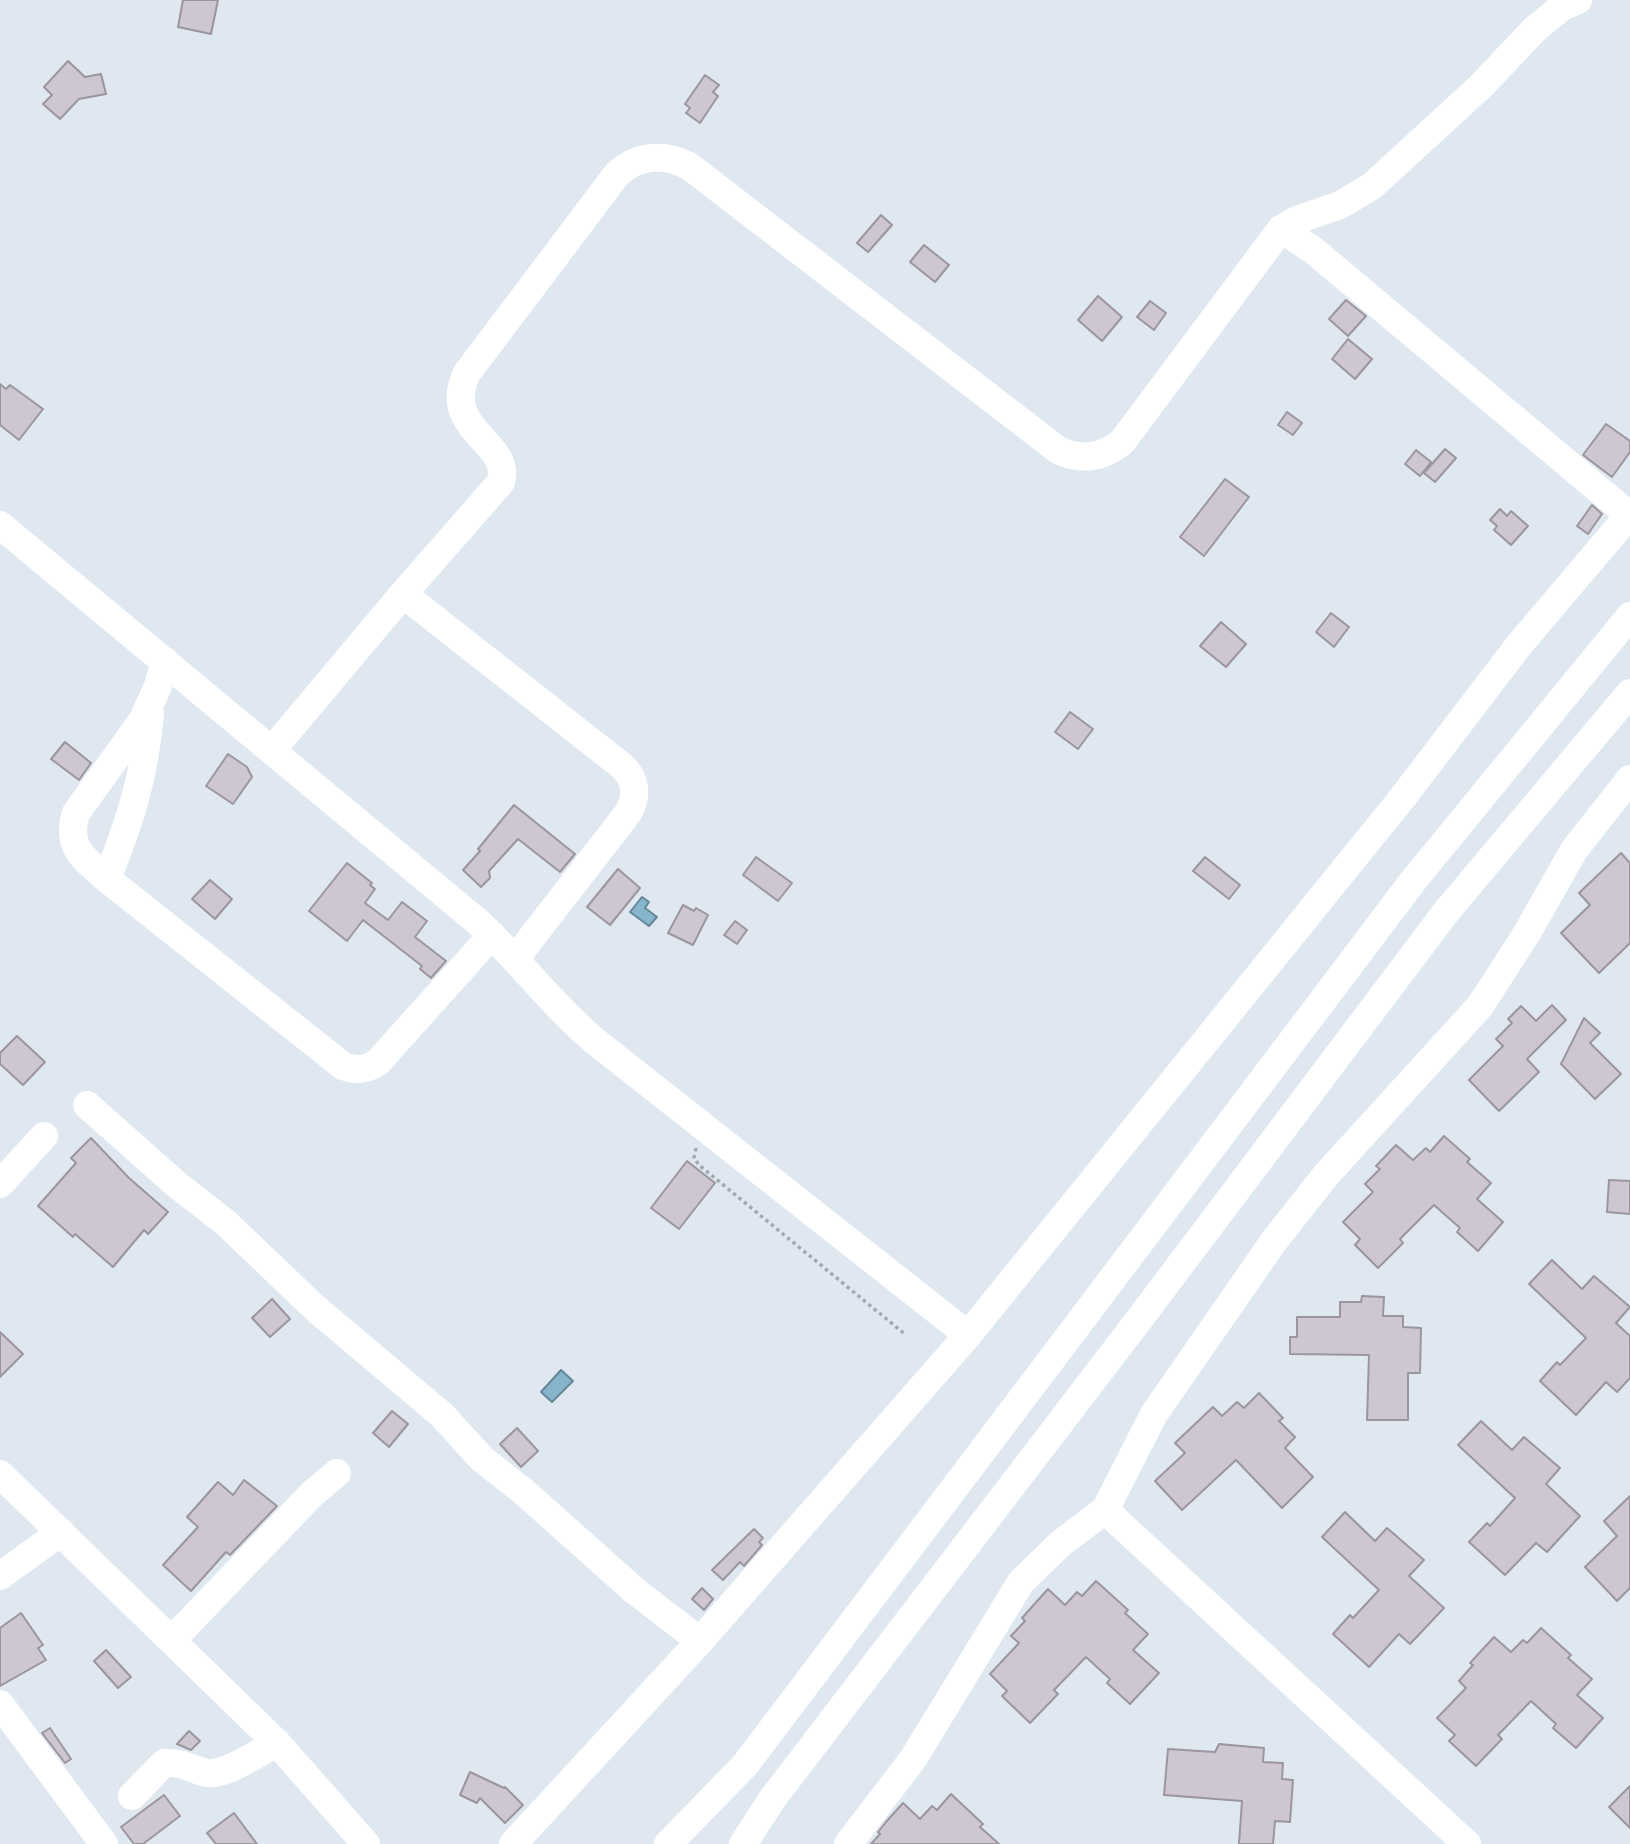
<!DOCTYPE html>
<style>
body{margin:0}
canvas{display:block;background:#dfe8f1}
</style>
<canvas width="1630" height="1844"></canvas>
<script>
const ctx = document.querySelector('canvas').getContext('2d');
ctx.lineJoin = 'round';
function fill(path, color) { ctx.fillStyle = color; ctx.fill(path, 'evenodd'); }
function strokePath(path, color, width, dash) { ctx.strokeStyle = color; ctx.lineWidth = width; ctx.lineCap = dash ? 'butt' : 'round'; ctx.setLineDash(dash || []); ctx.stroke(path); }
const water = new Path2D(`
 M642 897 649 902 645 908 657 917 649 926 630 912Z
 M561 1370 573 1381 552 1402 541 1392Z`);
const building = new Path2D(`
 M183 0H218L211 34 178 27Z
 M68 61 85 77 101 74 106 94 79 99 60 119 43 104 52 95 44 87Z
 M705 75 719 85 713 92 718 96 700 123 686 113 690 108 685 104Z
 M881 215 892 225 868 252 857 243Z
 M924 245 949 265 935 282 910 262Z
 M1098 296 1122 317 1102 341 1078 320Z
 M1346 300 1366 316 1348 336 1329 319Z
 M1150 301 1166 313 1154 330 1137 317Z
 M1348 339 1372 359 1355 379 1332 359Z
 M0 384 6 389 10 385 43 409 19 440 0 425Z
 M1287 412 1302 423 1293 435 1278 425Z
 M1606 424 1630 441V452L1612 477 1583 455Z
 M1445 449 1456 458 1435 482 1424 473Z
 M1416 450 1431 462 1420 476 1405 464Z
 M1225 479 1249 497 1204 556 1180 537Z
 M1592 505 1602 514 1588 534 1577 526Z
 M1500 509 1507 516 1511 511 1528 526 1511 545 1494 530 1497 526 1490 520Z
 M1331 613 1349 627 1334 647 1316 632Z
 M1221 622 1246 644 1226 667 1200 646Z
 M1070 712 1093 729 1078 749 1055 732Z
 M65 742 91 763 79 780 51 759Z
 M228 754 247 767 252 777 233 804 206 786Z
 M514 805 575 854 560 872 518 839 489 871 490 878 481 887 463 870 480 851 478 849Z
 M1621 853 1630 863V943L1599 973 1561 933 1590 905 1579 893Z
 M756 857 792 883 778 901 743 875Z
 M1205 857 1240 885 1229 899 1193 871Z
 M347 863 372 883 370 885 375 889 365 903 388 920 402 902 427 921 415 937 446 961 431 978 420 969 422 966 363 920 347 941 309 911Z
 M618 869 640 888 610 925 587 907Z
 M210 880 232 899 215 919 192 899Z
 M683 905 694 911 696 908 708 915 693 945 668 933Z
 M735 921 747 930 737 944 724 935Z
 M1552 1005 1566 1020 1527 1059 1539 1072 1499 1111 1469 1080 1503 1046 1496 1039 1512 1023 1508 1019 1521 1006 1536 1021Z
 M1584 1018 1600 1033 1590 1043 1621 1074 1595 1099 1561 1064Z
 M17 1036 45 1062 23 1085 0 1064V1053Z
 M1444 1136 1470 1159 1467 1162 1491 1183 1477 1199 1503 1222 1478 1251 1457 1232 1460 1228 1434 1205 1400 1239 1403 1243 1378 1268 1355 1245 1360 1239 1343 1222 1373 1192 1365 1184 1380 1169 1376 1166 1396 1145 1413 1160 1426 1148 1430 1152Z
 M91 1138 129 1178 168 1212 148 1234 144 1230 113 1267 75 1234 73 1237 38 1206 76 1163 71 1158Z
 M687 1161 715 1183 679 1229 651 1208Z
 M1609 1180 1630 1181V1214L1607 1212Z
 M1552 1260 1582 1289 1594 1276 1630 1307 1616 1323 1630 1336V1378L1617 1392 1606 1382 1576 1415 1540 1381 1557 1362 1560 1365 1586 1338 1529 1284Z
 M1362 1296 1384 1297 1383 1316H1403V1327L1421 1328 1420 1373H1408V1420H1367L1369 1355 1290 1354V1337H1297V1317H1340V1302H1361Z
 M272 1299 290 1319 270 1337 252 1318Z
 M0 1332 23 1354 0 1377Z
 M1259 1393 1283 1418 1279 1421 1295 1437 1285 1448 1313 1477 1282 1508 1236 1460 1182 1510 1155 1481 1185 1453 1175 1443 1213 1407 1222 1416 1237 1402 1244 1408Z
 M392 1411 408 1424 389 1447 373 1433Z
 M1481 1421 1512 1450 1524 1437 1560 1468 1546 1484 1580 1516 1547 1552 1536 1543 1505 1575 1469 1542 1487 1523 1490 1526 1515 1498 1458 1445Z
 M517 1428 538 1451 521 1467 500 1444Z
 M244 1480 277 1506 230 1555 226 1552 191 1591 163 1565 198 1527 187 1517 218 1482 233 1495Z
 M1630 1496V1588L1617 1601 1585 1567 1617 1536 1604 1521Z
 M1345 1512 1375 1541 1387 1528 1424 1560 1409 1576 1444 1608 1410 1644 1399 1634 1369 1667 1333 1634 1350 1615 1353 1618 1379 1590 1322 1537Z
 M754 1529 763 1538 759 1542 762 1545 744 1566 740 1562 723 1580 712 1570Z
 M1096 1581 1128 1610 1125 1613 1148 1634 1133 1650 1159 1673 1130 1704 1107 1683 1110 1679 1086 1657 1054 1690 1058 1694 1030 1723 1002 1696 1007 1691 990 1674 1019 1643 1011 1636 1025 1621 1022 1618 1048 1589 1065 1605 1077 1592 1082 1596Z
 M702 1588 713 1599 704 1610 692 1599Z
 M21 1613 43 1645 38 1648 46 1660 0 1686V1628Z
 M1541 1628 1571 1655 1568 1658 1592 1679 1577 1695 1603 1718 1576 1748 1553 1728 1556 1724 1531 1701 1498 1735 1502 1739 1476 1766 1449 1741 1455 1735 1437 1718 1466 1688 1459 1681 1473 1665 1470 1663 1494 1637 1511 1652 1523 1640 1527 1643Z
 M106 1650 131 1677 118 1688 94 1661Z
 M50 1728 71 1759 65 1763 42 1733Z
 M189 1731 200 1741 191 1750 177 1744Z
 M1219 1744 1264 1748 1263 1762 1283 1763 1282 1779 1293 1780 1290 1822 1275 1821 1273 1844H1239L1242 1801 1164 1795 1168 1749 1215 1752Z
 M470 1772 504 1788 505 1787 523 1805 505 1823 480 1798 477 1803 460 1795Z
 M1630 1786V1828L1609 1807Z
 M951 1794 983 1824 980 1827 999 1844H871L880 1834 878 1832 886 1822 903 1803 920 1819 932 1806 937 1810Z
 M164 1795 180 1816 143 1844H134L121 1827Z
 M234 1813 257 1844H216L207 1833Z`);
const path = new Path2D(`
 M696 1148 694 1158 699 1165 906 1335`);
const minor = new Path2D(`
 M1281 229 1313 250 1629 515
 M0 525 478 922C520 961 552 1005 596 1042L968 1335
 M403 594 622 766C636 779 638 796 628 813L515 959
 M165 661 158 686 142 721 76 813C65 846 84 859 107 879L343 1066C356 1071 367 1070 378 1062L492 935
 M272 750 403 594 501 482C513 442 439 430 467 373L617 174C638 155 664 153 689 166L1058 450C1081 461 1102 458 1122 442L1281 229 1297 220 1340 205 1372 186 1481 86 1535 29 1562 7 1578 0
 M107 879C130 821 145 775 150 713
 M87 1105 176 1184 226 1223 315 1308 442 1415 482 1459 524 1492 635 1591 700 1641
 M0 1184 44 1136
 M0 1474 277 1743 366 1844
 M0 1576 61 1532
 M172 1640 312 1494 337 1473
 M0 1704 104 1844
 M132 1796 164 1763C183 1762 190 1769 207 1773 225 1776 260 1752 277 1743
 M513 1844 700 1641 968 1335 1403 797 1519 645 1630 514
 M668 1844 745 1765 1413 881 1630 616
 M743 1844 773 1798 1141 1317 1446 912 1630 693
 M848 1844 913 1759 1021 1582 1060 1544 1105 1510
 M1467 1844 1105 1510 1154 1414 1274 1241 1326 1175 1480 1006 1527 933 1574 850 1630 779`);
fill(water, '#86b5cc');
strokePath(water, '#648698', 2);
fill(building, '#cec7d1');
strokePath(building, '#9b959e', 2);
strokePath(path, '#a2aab1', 3.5, [3.5, 3.5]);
strokePath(minor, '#fff', 28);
</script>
